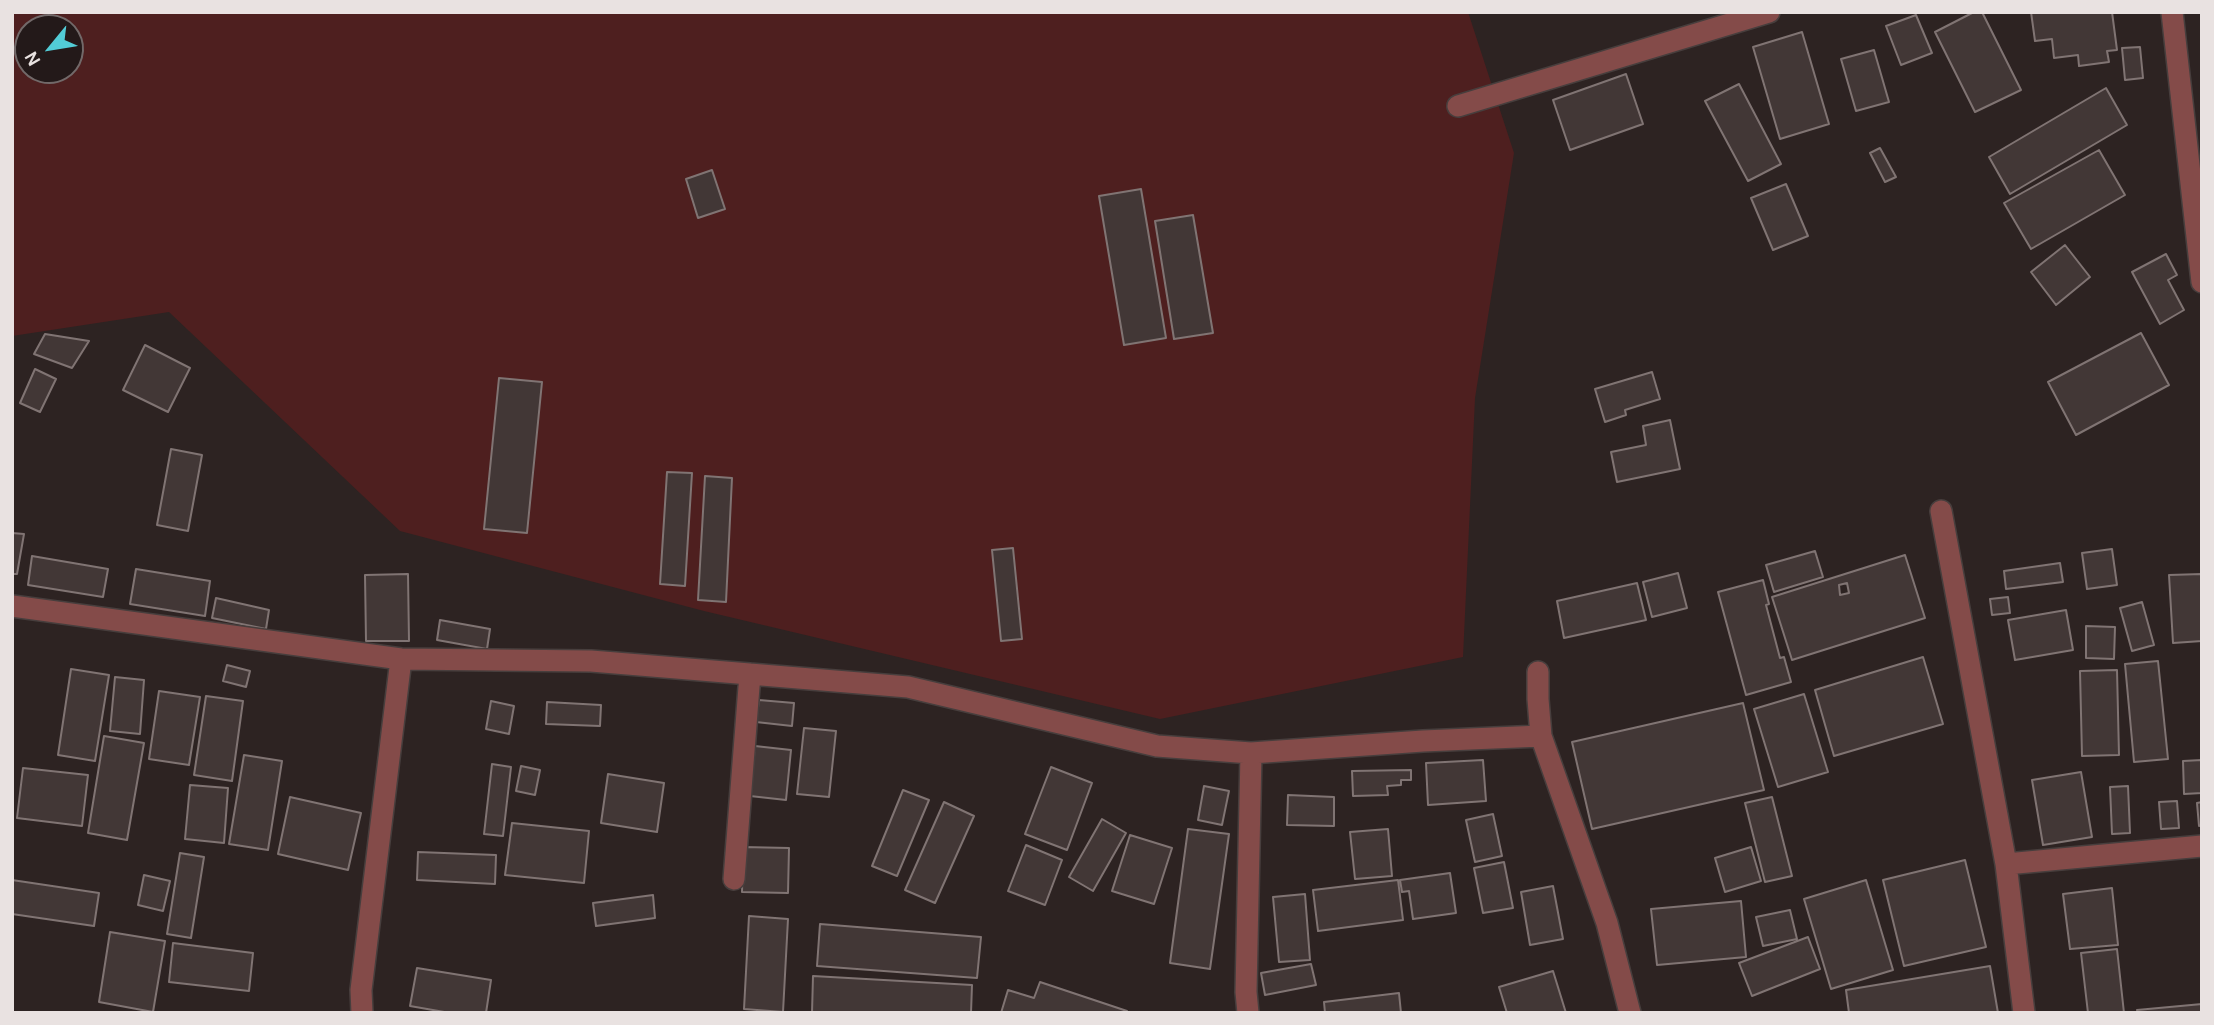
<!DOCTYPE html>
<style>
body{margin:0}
#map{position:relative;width:2214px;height:1025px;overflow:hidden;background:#2d2322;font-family:Karla,sans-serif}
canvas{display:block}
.frame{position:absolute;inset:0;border:14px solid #e9e2e1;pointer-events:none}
.north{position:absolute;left:14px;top:14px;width:70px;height:70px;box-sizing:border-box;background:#231919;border:2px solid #726969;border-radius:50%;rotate:240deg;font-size:19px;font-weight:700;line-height:28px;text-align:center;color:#e9e2e1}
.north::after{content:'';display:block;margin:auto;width:24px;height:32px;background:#52ccd6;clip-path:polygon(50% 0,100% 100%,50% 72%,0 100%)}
</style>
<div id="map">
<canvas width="2214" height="1025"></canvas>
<div class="frame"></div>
<div class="north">N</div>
</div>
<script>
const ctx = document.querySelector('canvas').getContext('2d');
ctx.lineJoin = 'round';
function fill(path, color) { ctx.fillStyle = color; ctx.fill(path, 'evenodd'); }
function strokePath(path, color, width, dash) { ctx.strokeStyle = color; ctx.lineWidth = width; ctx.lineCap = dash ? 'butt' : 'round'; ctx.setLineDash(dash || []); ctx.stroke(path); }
const green = new Path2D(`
 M12 12H1468L1514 153 1475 398 1463 657 1160 719 704 611 400 531 169 312 12 336ZM28 28H70V70H28Z`);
const building = new Path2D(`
 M1974 12H1982L2021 90 1975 112 1935 32Z
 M2031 12H2112L2117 50 2107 51 2109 62 2079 66 2078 55 2054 58 2052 39 2035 41Z
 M1916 15 1932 53 1901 65 1886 26Z
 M1802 32 1829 124 1780 139 1753 47Z
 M2140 47 2143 78 2125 80 2122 48Z
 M1874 50 1889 102 1856 111 1841 59Z
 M1626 74 1643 124 1570 150 1553 100Z
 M1739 84 1781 164 1748 181 1705 101Z
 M2106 88 2127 125 2010 194 1989 157Z
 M1880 148 1896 177 1885 182 1870 153Z
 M2099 150 2125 195 2031 249 2004 203Z
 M712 170 725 209 698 218 686 179Z
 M1786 184 1808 236 1773 250 1751 198Z
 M1141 189 1166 338 1124 345 1099 196Z
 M1193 215 1213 333 1174 339 1155 221Z
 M2065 245 2090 277 2056 305 2031 272Z
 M2166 254 2177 275 2168 280 2184 310 2160 324 2132 272Z
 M2141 333 2169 385 2076 435 2048 382Z
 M45 334 89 341 72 368 34 354Z
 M145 345 190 368 168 412 123 390Z
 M35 369 56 379 40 412 20 403Z
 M1652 372 1660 399 1625 410 1626 415 1605 422 1595 389Z
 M499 378 542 382 527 533 484 529Z
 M1670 420 1680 469 1617 482 1611 452 1646 445 1643 426Z
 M171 449 202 455 188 531 157 525Z
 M667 472 692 473 685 586 660 584Z
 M705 476 732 478 726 602 698 600Z
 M12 533 24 534 17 574H12Z
 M1013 548 1022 639 1001 641 992 550Z
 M2112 549 2117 585 2087 589 2082 553Z
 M1815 551 1823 577 1774 592 1766 565Z
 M1905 555 1925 618 1792 660 1772 597ZM1847 583 1849 593 1840 595 1839 585Z
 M32 556 108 569 103 597 28 585Z
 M2060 563 2063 582 2006 589 2004 571Z
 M136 569 210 581 205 616 130 604Z
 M1678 573 1687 608 1652 617 1643 582Z
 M408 574 409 641H366L365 575Z
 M2202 574V641L2173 643 2169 575Z
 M1763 580 1769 604 1766 605 1780 658 1784 657 1791 682 1746 695 1718 592Z
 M1637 583 1646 620 1564 638 1557 601Z
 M2008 597 2010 613 1992 615 1990 599Z
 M216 598 269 610 266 629 212 618Z
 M2142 602 2154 645 2132 651 2120 608Z
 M2066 610 2073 650 2015 660 2008 620Z
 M440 620 490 629 487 649 437 640Z
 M2086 626 2115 627 2114 659 2086 658Z
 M1923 657 1943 724 1834 756 1815 690Z
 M2158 661 2168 759 2134 762 2125 664Z
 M227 665 250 671 246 687 223 681Z
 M71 669 109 675 95 761 58 755Z
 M2117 670 2119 755 2082 756 2080 671Z
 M115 677 144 680 140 734 110 731Z
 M159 691 200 697 189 765 149 759Z
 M1804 694 1828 772 1778 787 1754 709Z
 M206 696 243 701 232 781 194 775Z
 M759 700 794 703 792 726 756 722Z
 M491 701 514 706 509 734 486 729Z
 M547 702 601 705 600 726 546 724Z
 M1743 703 1764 790 1592 829 1572 742Z
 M804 728 836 731 829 797 797 794Z
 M104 736 144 743 127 840 88 833Z
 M755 746 791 750 786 800 750 796Z
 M244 755 282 761 268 850 229 844Z
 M1483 760 1486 801 1428 805 1426 763Z
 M2202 760V793L2184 794 2183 761Z
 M492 764 511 767 503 836 484 834Z
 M521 766 540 770 535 795 516 791Z
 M1051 767 1092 783 1067 850 1025 834Z
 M23 768 88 775 82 826 17 818Z
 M1411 770V780H1401V785L1387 786 1388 795 1353 796 1352 771Z
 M2081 772 2092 837 2043 845 2032 780Z
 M608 774 664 783 657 832 601 823Z
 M190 785 228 788 224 843 185 839Z
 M1204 786 1229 791 1222 825 1198 820Z
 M2128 786 2130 833 2112 834 2110 787Z
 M903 790 929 800 897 876 872 866Z
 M1288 795 1334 797V826L1287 825Z
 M290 797 361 813 348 870 278 854Z
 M1772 797 1792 876 1765 882 1745 803Z
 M2177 801 2179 828 2161 829 2159 802Z
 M944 802 974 816 935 903 905 890Z
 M2202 802V825L2199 826 2197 803Z
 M1493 814 1502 856 1475 862 1466 820Z
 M1102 819 1126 833 1093 891 1069 877Z
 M512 823 589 831 584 883 505 875Z
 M1188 829 1229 834 1210 969 1170 963Z
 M1388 829 1392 876 1355 879 1350 832Z
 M1130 835 1172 848 1154 904 1112 891Z
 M1026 845 1062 860 1045 905 1008 891Z
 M743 847 789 848 788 893 742 892Z
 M1751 847 1761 881 1725 892 1715 858Z
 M418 852 496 855 495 884 417 880Z
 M180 853 204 857 191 938 167 934Z
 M1965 860 1986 947 1904 966 1883 880Z
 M1504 862 1513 908 1483 913 1474 868Z
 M1450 873 1456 913 1413 919 1409 891 1402 892 1400 880Z
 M144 875 170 881 163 911 138 905Z
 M12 880 99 893 94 926 12 914Z
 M1398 880 1403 920 1318 931 1313 890Z
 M1866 880 1893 970 1831 989 1804 899Z
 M1553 886 1563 939 1530 945 1521 892Z
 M2112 888 2118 945 2070 949 2063 894Z
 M1305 894 1310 960 1279 962 1273 897Z
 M653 895 655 918 596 926 593 903Z
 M1741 901 1746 957 1657 965 1651 909Z
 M1790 910 1797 939 1763 946 1756 917Z
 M749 916 788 919 783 1012 744 1009Z
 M820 924 981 937 977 978 817 966Z
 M110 932 165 941 153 1012 99 1002Z
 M1808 937 1820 969 1752 996 1739 963Z
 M173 943 253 953 249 991 169 982Z
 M2117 949 2124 1013H2088L2081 953Z
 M1311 964 1316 985 1265 995 1261 973Z
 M1990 966 1998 1013H1849L1846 990Z
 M417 968 491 980 486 1013H450L410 1006Z
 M1553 971 1566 1013H1507L1499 987Z
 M813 976 972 985 971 1013H812Z
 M1040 982 1127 1011 1126 1013H1001L1008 990 1034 998Z
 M1399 993 1401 1013H1325L1324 1002Z
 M2202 1004V1013H2138L2137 1010Z`);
const street = new Path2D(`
 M2172 12 2202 282
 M1458 106 1769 12
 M1941 511 2006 864 2024 1013
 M12 606 401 659 591 661 908 687 1157 746 1251 753 1423 741 1541 736
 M1538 672V699L1541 736 1607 923 1630 1013
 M2006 864 2202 846
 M734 879 750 674
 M362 1013 361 990 401 659
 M1248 1013 1246 992 1251 753`);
fill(green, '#4e1f1f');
fill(building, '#423736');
strokePath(building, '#807473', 2);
strokePath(street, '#473e3d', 24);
strokePath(street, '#844b49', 21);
</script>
